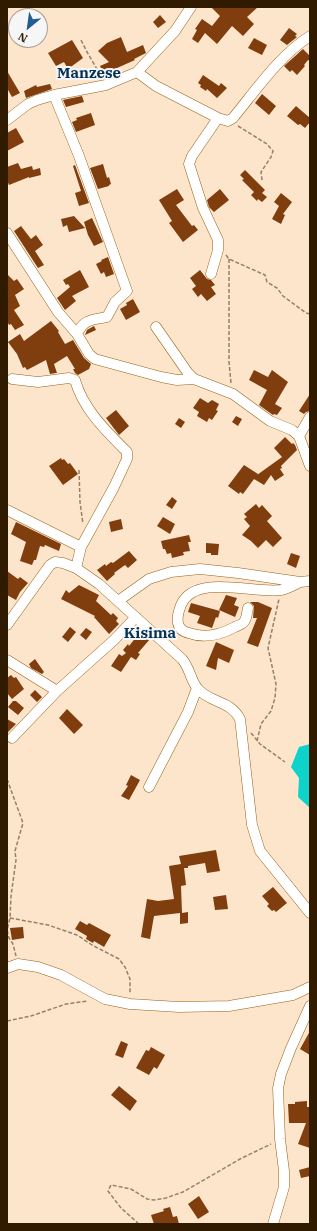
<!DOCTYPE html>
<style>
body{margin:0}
#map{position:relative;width:317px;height:1231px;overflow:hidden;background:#fde5cb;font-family:"IBM Plex Serif",serif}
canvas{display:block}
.frame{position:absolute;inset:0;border:8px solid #301a00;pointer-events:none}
.north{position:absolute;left:8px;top:8px;width:40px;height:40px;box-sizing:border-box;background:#f6f6f6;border:1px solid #a79e94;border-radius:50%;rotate:209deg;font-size:11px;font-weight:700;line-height:16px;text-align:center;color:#301a00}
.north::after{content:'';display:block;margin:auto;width:14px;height:18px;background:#215d94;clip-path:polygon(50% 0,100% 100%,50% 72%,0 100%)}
</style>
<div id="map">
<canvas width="317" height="1231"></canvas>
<div class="frame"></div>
<div class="north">N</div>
</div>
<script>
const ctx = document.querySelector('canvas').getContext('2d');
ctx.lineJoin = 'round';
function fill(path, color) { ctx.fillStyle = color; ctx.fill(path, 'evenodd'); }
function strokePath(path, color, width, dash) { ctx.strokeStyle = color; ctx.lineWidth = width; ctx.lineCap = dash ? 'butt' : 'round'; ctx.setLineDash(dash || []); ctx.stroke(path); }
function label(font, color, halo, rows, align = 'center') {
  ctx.font = font + ' "IBM Plex Serif",serif'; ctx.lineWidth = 4; ctx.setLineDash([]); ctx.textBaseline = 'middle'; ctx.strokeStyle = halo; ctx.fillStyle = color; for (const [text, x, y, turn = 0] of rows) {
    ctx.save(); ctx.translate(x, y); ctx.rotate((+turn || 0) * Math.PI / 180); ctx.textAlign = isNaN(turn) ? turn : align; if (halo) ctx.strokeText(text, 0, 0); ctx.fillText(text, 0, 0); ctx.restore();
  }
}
const water = new Path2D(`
 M310 744V808L298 797 299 778 291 767 299 747Z`);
const building = new Path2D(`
 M211 7H258L247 17 254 24 243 36 232 26 217 44 205 33 198 43 192 39 197 30 195 29 202 19 212 26 220 16Z
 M160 15 166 22 158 28 153 22Z
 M289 28 297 34 295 36 297 37 287 45 280 40Z
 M121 37 127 52 143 45 146 53 134 59 135 60 117 68 119 72 106 78 100 66 109 62 98 51 107 43Z
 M254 38 267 45 262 55 248 48Z
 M72 40 83 58 68 69 64 62 56 66 48 53Z
 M303 49 310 56V61L308 60 304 65 305 66 297 75 292 70 290 72 284 66Z
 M7 71 20 93 12 97 7 88Z
 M203 75 219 86 221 83 227 88 217 98 207 89 206 91 200 87 201 85 198 83Z
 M50 84 52 89 26 98 24 91 36 85 37 87Z
 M262 94 276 106 269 115 255 103Z
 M82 96 84 102 66 107 63 100Z
 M296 106 310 118V122L305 128 300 124 298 125 287 116Z
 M91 113 95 125 76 132 72 122 77 120 76 118Z
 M16 128 24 142 7 151V133Z
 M18 163 21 169 32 166 33 170 40 168 41 175 29 178V177L9 185 7 180V167Z
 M103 164 107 178 109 177 111 184 109 185V186L98 189 90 168Z
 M75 165 89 203 79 206 75 193 81 191 73 166Z
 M245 170 265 190 262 193 267 197 262 202 258 199 257 201 251 195 254 192 242 180 244 179 240 175Z
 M177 189 184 200 176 205 192 226 194 225 198 230 183 242 169 223 172 221 159 200Z
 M220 189 229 200 214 212 209 207 207 200Z
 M281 193 292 202 283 214 285 215 281 224 272 219 279 206 274 202Z
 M74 216 85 228 69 232 67 225 63 227 61 219Z
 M92 218 103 242 94 246 88 235 84 222Z
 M21 226 31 239 36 235 43 245 35 251 44 265 38 268 14 231Z
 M108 257 114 274 106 277 104 272 101 274 96 264 102 261 101 260Z
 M80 270 89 287 72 296 76 301 65 310 57 298 70 287 68 284 66 285 63 280Z
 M200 270 207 279 211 280 215 285 211 287 216 294 207 301 201 294 198 297 192 289 196 286 190 278Z
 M7 274 14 281 17 279 24 289 15 295 20 306 14 310 24 325 15 330 11 324 9 325 7 321Z
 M133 299 140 312 126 320 120 309 127 305 126 303Z
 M51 321 59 331 58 332 65 344 73 340 84 358 91 364 89 369 78 375 75 373 73 369H75L67 356 54 364 57 373H56L50 374 46 360 27 370 25 367 23 368 17 354 8 342 20 334 24 341Z
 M94 326 96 330 85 335 87 330Z
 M254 370 268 377 272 370 288 382 275 404 282 408 277 415 274 414 273 415 259 405 267 390 249 380Z
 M310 394V411L306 412 304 414 299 411Z
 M200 398 208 403 212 400 219 404 216 410 218 411 212 420 209 418 207 422 197 416 199 412 193 408Z
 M116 410 129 426 119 435 106 418Z
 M236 416 242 419 238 426 232 422Z
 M179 418 185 422 181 428 175 424Z
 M285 437 292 444 293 443 295 445 297 450 281 466 282 468 280 469 284 475 275 481 271 475 264 485 254 479 243 494 240 492 239 494 228 486 244 465 258 474 257 475 282 457 274 448Z
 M61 458 62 460 64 459 68 464 70 463 78 474 63 485 49 466Z
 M172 497 177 501 172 509 166 505Z
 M256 504 259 508 262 505 272 516 267 521 282 538 273 547 266 540 258 548 251 541 242 535 250 526 244 519 247 517 244 514Z
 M163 517 175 524 170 534 157 526Z
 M121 519 123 529 111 532 109 522Z
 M16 522 61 544 59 551 45 545 44 547 40 546 36 560H34L32 565 20 561 26 542 11 534Z
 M189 535 191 542H188L190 551 183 552 184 555 172 558 171 553 167 554 165 549H163L161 541Z
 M206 543 219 544 218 555H211V553H206Z
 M129 551 137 560 128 568 125 565 114 573 115 574 107 581 97 570 105 564 106 566 111 562 113 563Z
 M291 553 300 556 296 568 287 564Z
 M7 571 18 579 20 577 28 583 20 592 16 600 7 595Z
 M79 585 99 595 96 601 111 615 113 613 118 618 116 621 119 624 109 634 94 617 95 616 61 599 66 590 69 593Z
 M226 595 237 598 234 605 239 607 235 617 219 610Z
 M250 602H258L272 608 258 647 247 643 257 618H253L254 606Z
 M191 603 220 611 218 618 216 617 212 628 197 623 200 616 188 612Z
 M70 627 76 632 68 642 62 637Z
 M86 628 92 632 86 640 80 635Z
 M141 631 150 639 138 653 140 654 136 660 131 657 121 672 111 666 119 654 122 656 126 653 123 650 128 644 129 646Z
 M216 642 234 650 229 663 218 658 216 670 206 666Z
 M35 659 44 672 42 674 31 668 29 664Z
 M11 675 14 678 16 677 24 689 12 699 7 693V678Z
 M35 690 42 697 37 702 30 695Z
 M13 701H16L24 708 18 715 8 707Z
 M67 709 83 725 74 734 59 718Z
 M7 719 16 724 8 732H7Z
 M131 775 140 780 129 800 121 796 128 786 126 785Z
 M216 850 220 871 207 873 205 863 188 866V868H184L186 885 181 886 182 913 188 912V923L180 924V913L154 916 150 939 141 937 147 899 158 901 174 899 169 866 181 864 179 856Z
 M273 887 287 903 276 912 274 910 272 911 267 906 269 904 262 896Z
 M226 895 228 909 215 910 213 897Z
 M80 921 87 925 89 923 111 935 104 947 94 941 93 943 86 939 87 936 75 929Z
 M23 927 24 938 12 940 10 928Z
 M310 1031V1055L300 1049Z
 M121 1041 128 1044 123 1058 115 1055Z
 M151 1047 165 1055 157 1069 154 1067 149 1075 136 1068 146 1050 149 1051Z
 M119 1086 137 1101 130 1111 111 1095Z
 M307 1101V1107H310V1148L298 1144 306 1123H289L288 1104H295V1102Z
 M310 1167V1176L301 1178 299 1170Z
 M199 1196 209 1212 198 1219 188 1204Z
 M170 1207 173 1217 177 1216 179 1224H154L151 1215 164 1211 163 1209Z`);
const path = new Path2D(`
 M81 40 87 52 101 76
 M238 126 267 144 273 151 271 157 261 172 262 180
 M226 255 229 259 265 275 267 282 277 288 283 296 306 313 310 314
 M229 259V362L231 383
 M79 470 80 502 83 524
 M251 733 260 744 285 762
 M257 741 261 724 271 711 275 698 276 684 268 648 279 599
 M7 779 23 823 15 851 16 860 11 896 10 918 7 930 9 938 13 944 16 956
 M10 918 48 925 77 935 92 945 119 959 125 967 130 979V994
 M7 1021 31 1016 66 1004 88 1001
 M139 1224 121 1208 108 1191 111 1185 131 1189 147 1199 154 1200 166 1198 183 1192 240 1159 271 1144`);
const street = new Path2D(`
 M137 72 156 86 218 118 228 121 233 118C256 90 279 56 310 36
 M54 95 79 156 127 291 115 302 107 317C92 320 84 319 77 334
 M7 120 28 104 37 100 54 95 106 85 137 72 175 31 191 7
 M7 233 58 312 77 334 89 354 95 359 161 377 177 380 194 379
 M211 274 218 250V240L203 208 189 164 192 156 218 118
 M156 327 188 373 194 379 233 394 270 421 292 430 299 436 310 466
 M12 379 38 382 69 378 75 380C83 409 106 431 127 452V459L114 487 81 547 76 568
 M299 436 310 417
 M7 510 81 547
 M118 601 149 579 171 572 200 569 238 573 300 582 310 581
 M248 608C247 612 247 617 245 620 244 624 239 625 235 627 220 635 205 639 189 633 184 632 179 629 178 623 177 618 179 610 181 605 195 573 253 594 281 590 287 589 294 585 300 582
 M7 625 50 565 55 562 63 563 76 568 99 584 182 659C190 668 191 682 198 689 210 703 230 700 240 719L252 825 260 851 310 913
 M7 660 57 691
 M12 738 57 691 114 640 136 617
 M149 787 188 712 197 688
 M7 968 18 964 38 967 61 975 105 999 130 1004 179 1007 229 1006 293 995 310 987
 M273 1224 284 1187V1171L280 1139 278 1088 281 1074 291 1048 310 1006`);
const quarterNames = [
 ["Manzese",89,74],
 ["Kisima",150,634]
];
fill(water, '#0ed3cb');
fill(building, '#803d0e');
strokePath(street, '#976217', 11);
strokePath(path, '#978066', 1.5, [4, 2]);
strokePath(street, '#fff', 10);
label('bold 15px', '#043055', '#f6f6f6', quarterNames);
</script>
